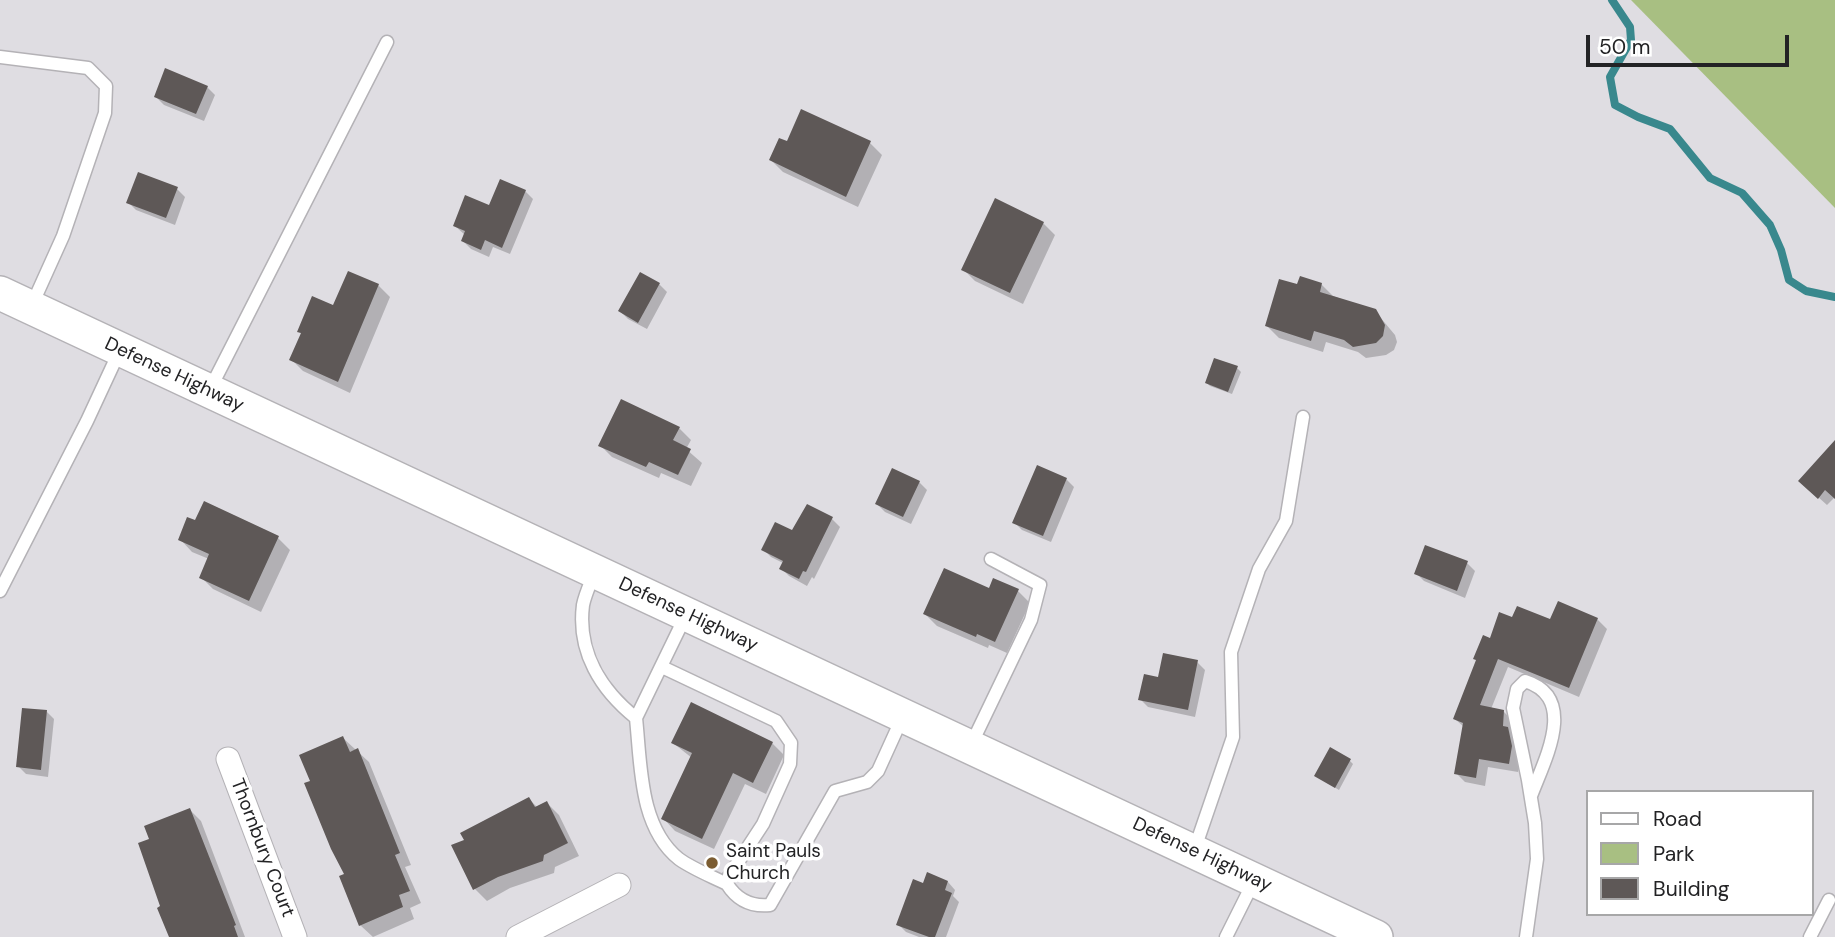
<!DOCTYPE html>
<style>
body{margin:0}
#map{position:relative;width:1835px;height:937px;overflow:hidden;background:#dfdde2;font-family:"DM Sans",sans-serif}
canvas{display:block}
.legend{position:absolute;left:1586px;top:790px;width:228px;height:126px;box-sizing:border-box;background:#fff;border:2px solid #a7a7a8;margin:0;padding:9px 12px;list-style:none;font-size:21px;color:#232325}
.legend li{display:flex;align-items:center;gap:14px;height:35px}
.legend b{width:35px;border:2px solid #a7a7a8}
.scale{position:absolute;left:1586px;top:35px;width:203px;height:32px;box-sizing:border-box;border:4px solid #232325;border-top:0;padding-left:9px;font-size:21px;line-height:24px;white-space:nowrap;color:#232325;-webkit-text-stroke:5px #fff;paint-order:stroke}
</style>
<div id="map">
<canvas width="1835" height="937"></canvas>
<ul class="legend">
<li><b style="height:9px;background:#fff"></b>Road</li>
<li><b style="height:19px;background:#a8bf82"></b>Park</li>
<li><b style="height:19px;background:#5e5857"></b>Building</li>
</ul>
<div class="scale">50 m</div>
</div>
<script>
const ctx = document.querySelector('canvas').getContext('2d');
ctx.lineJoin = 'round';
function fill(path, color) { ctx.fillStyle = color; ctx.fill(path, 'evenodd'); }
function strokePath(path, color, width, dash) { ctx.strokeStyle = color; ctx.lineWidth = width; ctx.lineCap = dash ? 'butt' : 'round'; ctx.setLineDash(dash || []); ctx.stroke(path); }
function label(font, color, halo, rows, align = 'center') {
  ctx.font = font + ' "DM Sans",sans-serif'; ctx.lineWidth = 7; ctx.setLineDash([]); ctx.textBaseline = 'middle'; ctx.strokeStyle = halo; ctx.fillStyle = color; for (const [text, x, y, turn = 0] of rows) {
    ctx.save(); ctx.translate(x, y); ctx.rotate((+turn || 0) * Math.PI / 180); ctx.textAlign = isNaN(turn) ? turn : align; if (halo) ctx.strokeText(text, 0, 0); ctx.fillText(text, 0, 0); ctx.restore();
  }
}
const green = new Path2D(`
 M1631 0H1835V208Z`);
const shadow = new Path2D(`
 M207 87 215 95 204 121 164 105 156 97Z
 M802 111 870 143 882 155 858 207 783 172 771 160 788 144Z
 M139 174 177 189 185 197 175 225 136 210 128 202Z
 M525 191 533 199 510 254 493 247 489 257 471 249 463 241 465 235 455 226Z
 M1043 223 1055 235 1023 304 975 281 963 269Z
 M659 284 667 292 647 329 628 319 620 311Z
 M1321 284 1333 296 1375 311 1395 335 1397 342 1394 350 1386 355 1366 358 1358 352 1326 342 1323 352 1279 338 1267 326 1298 286Z
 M378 285 390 297 350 393 303 371 291 359 302 334 299 332 334 308Z
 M1237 368 1241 372 1232 394 1210 386 1207 383Z
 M679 428 691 440 686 449 702 463 691 486 661 473 659 478 612 457 600 445Z
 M1835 460V497L1827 505 1808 488Z
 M1066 479 1074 487 1051 542 1022 530 1015 523Z
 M919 482 927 490 911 524 885 512 877 504Z
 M205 503 278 538 290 550 261 612 213 589 201 577 209 559 192 552 180 539 195 523Z
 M807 506 832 519 840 527 814 579 812 577 807 586 789 576 781 568 783 563 771 557 763 549 793 532Z
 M1426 547 1467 563 1475 571 1465 598 1424 581 1416 573Z
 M990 591H1018L1030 603 1007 653 989 645 988 648 937 626 925 614Z
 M1597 619 1607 629 1579 697 1508 667 1491 709 1504 712 1513 721 1512 734 1517 739 1521 756 1518 772 1488 767 1485 786 1465 782 1456 773 1464 727 1455 719 1491 640 1513 620Z
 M1197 662 1205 670 1195 717 1148 707 1140 699 1159 679Z
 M46 711 54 719 48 777 26 774 18 766Z
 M343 738 369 762 411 865 405 867 421 903 410 908 414 919 373 937 360 925 346 875 312 782Z
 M673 743H772L784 755 766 794 745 784 714 849 675 831 663 818 692 758Z
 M1349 760 1353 764 1339 790 1316 776Z
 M529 799 538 808 547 803 559 815 579 856 555 867 554 873 510 888 487 901 475 889 466 841Z
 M190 810 201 821 245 937H172L162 907 152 840Z
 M948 882 955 890 953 896 959 902 946 937H919L906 932 898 924 924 885Z`);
const stream = new Path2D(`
 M1612 0 1630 27 1631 40 1610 77 1615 105 1638 117 1670 129 1710 178 1742 193 1770 225 1781 250 1789 280 1806 291 1835 297`);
const building = new Path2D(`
 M165 68 208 86 196 114 154 97Z
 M801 109 871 141 846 197 769 160 779 138 787 141Z
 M138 172 178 187 166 218 126 203Z
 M500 179 526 190 502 248 485 240 481 250 461 241 465 231 453 226 465 195 489 205Z
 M995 198 1044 222 1010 293 961 270Z
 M348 271 379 284 338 382 289 360 301 333 297 332 312 296 333 305Z
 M640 272 660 283 638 323 618 311Z
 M1300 276 1322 283 1320 292 1376 309 1385 325 1383 336 1376 343 1353 347 1344 340 1314 331 1311 341 1265 326 1279 279 1297 284Z
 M1214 358 1238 366 1228 392 1205 383Z
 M621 399 680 427 673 440 691 449 678 475 649 462 646 467 598 446Z
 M1835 440V499L1825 490 1818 499 1798 481Z
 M1037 465 1067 478 1043 536 1012 523Z
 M892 468 920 481 903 517 875 504Z
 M204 501 279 536 249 601 199 578 209 554 178 540 187 517 195 520Z
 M807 504 833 517 806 572 803 571 799 579 779 569 783 561 761 550 775 522 792 530Z
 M1425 545 1468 561 1457 591 1414 574Z
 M944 568 989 588 993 578 1019 589 995 642 977 634 976 637 923 614Z
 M1558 601 1598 618 1569 688 1498 659 1480 705 1504 710 1503 726 1508 727 1512 746 1509 764 1479 759 1476 778 1454 774 1463 723 1453 719 1476 660 1473 659 1483 635 1490 638 1499 612 1512 617 1517 606 1550 619Z
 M1163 653 1198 660 1188 710 1138 700 1144 674 1158 677Z
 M691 702 773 742 753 783 733 773 702 839 661 819 692 753 671 743Z
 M22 708 47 710 41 770 16 767Z
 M343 736 350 752 358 748 400 853 395 855 410 891 399 895 403 907 359 926 339 876 344 874 331 849 304 783 310 781 299 755Z
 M1330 747 1351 759 1335 788 1314 776Z
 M529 797 535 807 547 801 568 843 544 855 543 861 498 877 473 890 451 845 464 840 460 833Z
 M190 808 236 925 234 926 238 937H169L157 908 160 906 138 843 149 839 144 826Z
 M927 872 948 881 945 890 952 893 935 937H929L896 925 913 879 923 883Z`);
const service = new Path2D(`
 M0 57 88 68 106 86 105 113 63 236 31 307
 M209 391 387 42
 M594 574C590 584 585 595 583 605 577 652 601 690 636 718L686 615
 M0 591 87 421 120 350
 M662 667 776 721 791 743 790 764 763 824 729 876 727 884C737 900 751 907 770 905L835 791 867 782 878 771 903 716
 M636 718C641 765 639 827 679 859 693 869 711 876 727 884
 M970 747 1031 620 1040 585 991 559
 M1194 851 1233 737 1231 652 1259 569 1286 521 1303 417
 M1226 937 1254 881
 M1526 937 1537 859 1535 823 1528 780 1513 708 1517 689 1525 681C1579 698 1544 761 1531 796
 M1810 937 1829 900`);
const minor = new Path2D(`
 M228 759 295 937
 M518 937 619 885`);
const secondary = new Path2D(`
 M0 293 1376 937`);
const markers = [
 [712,863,7,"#7c5d32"]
];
const streetNames = [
 ["Defense Highway",174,375,25],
 ["Defense Highway",688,615,25],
 ["Thornbury Court",262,848,69],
 ["Defense Highway",1202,855,25]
];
const poiNames = [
 ["Saint Pauls",726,852],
 ["Church",726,874]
];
fill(green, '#a8bf82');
fill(shadow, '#0003');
strokePath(stream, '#39888d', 8);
fill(building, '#5e5857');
strokePath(service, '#b4b2b6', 15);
strokePath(minor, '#b4b2b6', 25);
strokePath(secondary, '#b4b2b6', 36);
strokePath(service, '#fff', 12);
strokePath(minor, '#fff', 23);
strokePath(secondary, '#fff', 33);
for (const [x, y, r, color] of markers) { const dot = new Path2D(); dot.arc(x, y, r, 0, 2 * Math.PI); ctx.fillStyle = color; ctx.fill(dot); strokePath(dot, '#fff', 2.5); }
label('19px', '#232325', '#fff', streetNames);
label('19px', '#232325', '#fff', poiNames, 'left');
</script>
